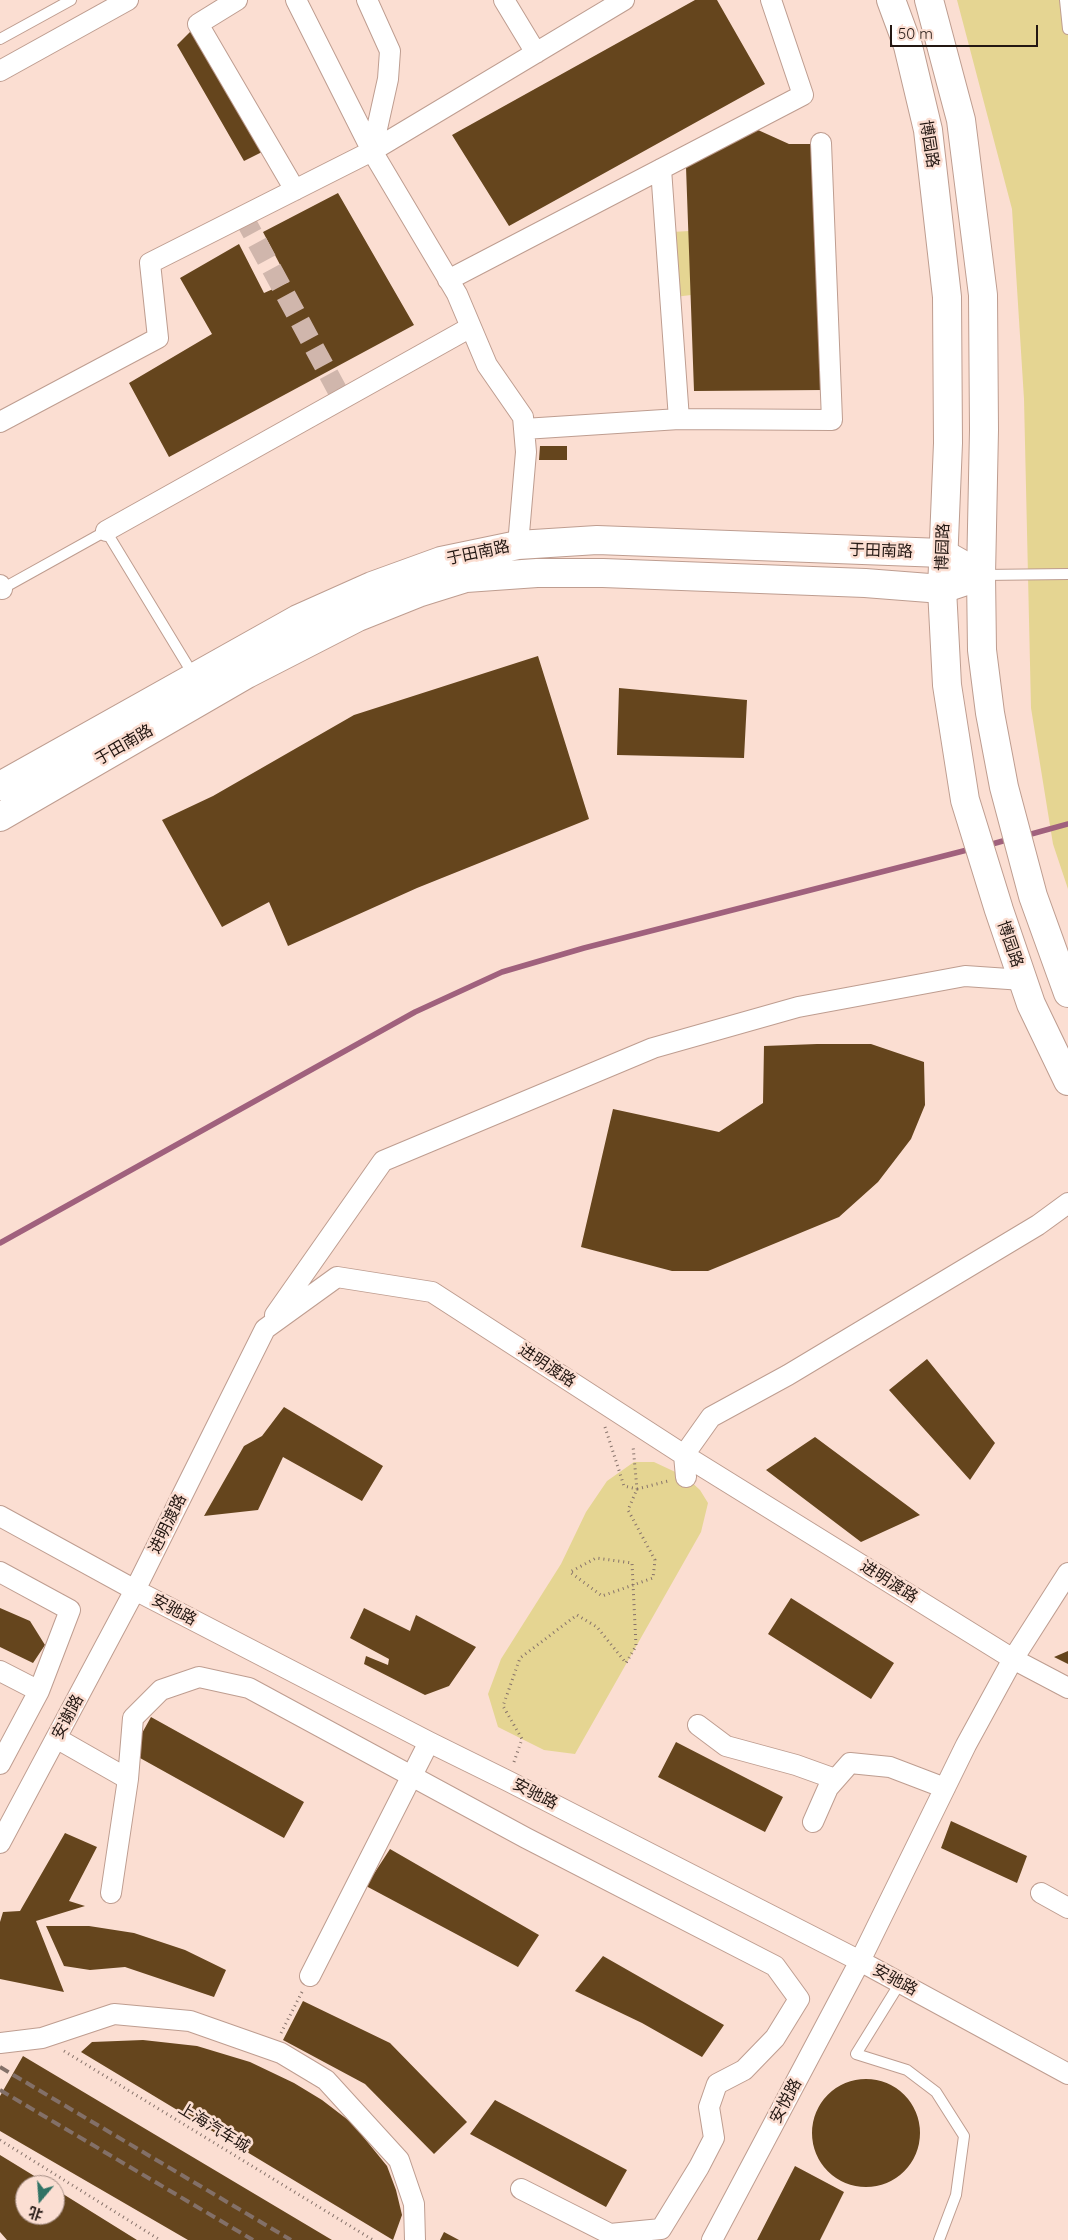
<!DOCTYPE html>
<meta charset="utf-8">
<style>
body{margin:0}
#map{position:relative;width:1068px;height:2240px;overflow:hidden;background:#fbded2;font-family:Quicksand,"Noto Sans SC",sans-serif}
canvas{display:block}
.north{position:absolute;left:15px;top:2175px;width:50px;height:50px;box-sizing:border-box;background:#fbded2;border:1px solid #a58e85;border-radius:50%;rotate:198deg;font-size:14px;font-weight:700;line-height:20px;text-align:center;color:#231712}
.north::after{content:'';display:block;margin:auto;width:18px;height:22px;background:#317365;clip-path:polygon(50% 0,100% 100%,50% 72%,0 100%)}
.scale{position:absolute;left:890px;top:25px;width:148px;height:22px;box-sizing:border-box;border:2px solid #231712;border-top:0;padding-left:6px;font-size:15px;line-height:18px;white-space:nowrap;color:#231712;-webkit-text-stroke:4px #fbded2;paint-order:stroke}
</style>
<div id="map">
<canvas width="1068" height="2240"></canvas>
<div class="north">北</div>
<div class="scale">50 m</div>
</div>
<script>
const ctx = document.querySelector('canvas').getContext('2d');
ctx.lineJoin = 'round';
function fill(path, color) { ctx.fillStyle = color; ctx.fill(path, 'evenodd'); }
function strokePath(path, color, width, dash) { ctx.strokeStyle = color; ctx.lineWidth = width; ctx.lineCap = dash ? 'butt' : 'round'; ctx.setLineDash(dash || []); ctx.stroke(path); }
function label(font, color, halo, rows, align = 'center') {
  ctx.font = font + ' Quicksand,"Noto Sans SC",sans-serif'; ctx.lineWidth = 5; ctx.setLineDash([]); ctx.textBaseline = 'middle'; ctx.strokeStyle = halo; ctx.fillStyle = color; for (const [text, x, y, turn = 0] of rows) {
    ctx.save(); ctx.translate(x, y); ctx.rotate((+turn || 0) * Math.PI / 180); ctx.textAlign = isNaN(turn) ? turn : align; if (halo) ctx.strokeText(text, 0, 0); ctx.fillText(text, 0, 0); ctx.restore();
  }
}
const green = new Path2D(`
 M957 0H1068V889L1053 844 1031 708 1024 399 1012 209Z
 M689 231 691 295 675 297 672 232Z
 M634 1462H654L686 1477 700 1490 708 1503 701 1532 575 1754 544 1750 498 1727 488 1694 501 1659 561 1564 586 1512 607 1481Z`);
const stream = new Path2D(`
 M1024 836 1068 824
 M985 846 1010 839
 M0 1243 415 1012 502 972 584 948 971 849`);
const building = new Path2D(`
 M695 0H717L765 84 509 226 452 135Z
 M198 24 270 148 244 161 177 45Z
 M758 130 789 144H814L824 390 694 391 686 167Z
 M338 193 414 325 169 457 129 383 212 334 180 278 239 244 264 293 289 282 263 232Z
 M540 446H567V460H539Z
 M538 656 589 819 417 888 288 946 269 902 222 927 162 820 213 796 354 715Z
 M619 688 747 700 744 758 617 755Z
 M817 1044H871L924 1062 925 1105 911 1139 878 1182 839 1217 708 1271H672L581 1247 613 1109 719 1132 763 1103 764 1046Z
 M927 1359 995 1443 970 1480 889 1390Z
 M284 1407 383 1466 362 1501 283 1457 258 1510 204 1516 244 1446 262 1436Z
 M815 1437 920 1515 861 1542 766 1470Z
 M791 1598 894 1663 871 1699 768 1634Z
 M0 1608 30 1621 45 1645 33 1663 0 1647Z
 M364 1608 410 1631 416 1615 476 1647 449 1686 425 1695 364 1664 366 1656 388 1665 389 1659 350 1638Z
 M1068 1651V1664L1054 1657Z
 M151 1717 304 1802 284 1838 131 1753Z
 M676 1742 783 1797 765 1832 658 1777Z
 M951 1821 1027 1856 1017 1883 941 1848Z
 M65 1833 97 1847 69 1901 85 1906 36 1921 64 1992 0 1979V1922L3 1912 20 1911Z
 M390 1849 539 1935 518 1967 366 1886Z
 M46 1926H89L134 1933 185 1950 226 1970 214 1997 125 1967 90 1970 64 1966Z
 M603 1956 724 2025 702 2057 642 2023 575 1991Z
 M303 2001 390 2043 467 2122 434 2154 365 2084 283 2040Z
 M143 2040 197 2046 250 2062 294 2083 322 2100 352 2123 387 2166 396 2190 402 2215 393 2240 81 2052 92 2042Z
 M23 2056 332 2240H188L0 2131V2096Z
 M812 2133a54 54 0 1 1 108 0a54 54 0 1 1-108 0Z
 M495 2100 627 2170 606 2207 470 2134Z
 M0 2155 49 2185H25V2215H55V2189L137 2240H7L0 2232Z
 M795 2166 844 2192 820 2240H757Z
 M444 2232 459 2240H440Z`);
const streetTunnel = new Path2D(`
 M243 216 342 399`);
const path = new Path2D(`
 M605 1427 624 1486 637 1489 633 1446
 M514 1762 522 1739 503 1706 520 1658 577 1615 597 1627 626 1663 636 1646 632 1563 596 1558 570 1572 602 1596 653 1578 655 1560 628 1510 637 1489 668 1481
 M281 2033 302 1992
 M64 2051 373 2240
 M0 2140 160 2240`);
const lane = new Path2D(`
 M1065 0 1068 29
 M0 39 71 0
 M982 575 1068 574
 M0 590 106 531 194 676
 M900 1983 856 2054 907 2070 936 2092 964 2136 956 2195 939 2240`);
const street = new Path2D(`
 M237 0 198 24 295 190
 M296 0 372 151
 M367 0 390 51 388 79 372 151
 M504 0 536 53
 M0 71 128 0
 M372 151 624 0
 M448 280 803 95 771 0
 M679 419 832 420 821 143
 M0 422 158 338 150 263 372 151 457 294 487 365 523 417 526 452 518 545
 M524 429 679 419 661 169
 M106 531 471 327
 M0 585 2 589
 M275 1315 383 1161 653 1048 798 1007 965 976 1023 980
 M686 1477 684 1455 711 1417 788 1375 1038 1225 1068 1203
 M0 1516 135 1590 429 1742 508 1781 860 1961 1068 2074
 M0 1572 70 1610 39 1691
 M0 1671 39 1691 0 1764
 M698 1725 726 1746 796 1765 835 1779
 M56 1738 128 1779
 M813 1822 828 1788 850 1763 890 1767 945 1788
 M0 1843 135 1590 265 1329 337 1277 432 1292 684 1455 1013 1659 1068 1688
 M111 1893 128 1779 133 1718 161 1690 199 1677 249 1688 526 1838 775 1966 799 1999 775 2038 744 2070 717 2084 709 2107 714 2138 699 2167 661 2229 610 2234 521 2189
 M1041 1893 1068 1908
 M310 1976 429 1742
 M0 2043 42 2038 114 2014 190 2021 281 2053 326 2080 399 2160 414 2204 415 2240
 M712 2240 860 1961 966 1745 1013 1659 1068 1573`);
const secondary = new Path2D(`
 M0 786 298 619 372 586 441 561 518 545 597 540 942 553 981 575
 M0 817 247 674 358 617 418 593 466 578 537 573H603L865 583 942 589 963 582`);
const primary = new Path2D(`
 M891 0 908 46 928 130 947 297 948 443 942 589 947 685 965 800 999 910 1031 1004 1068 1081
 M929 0 961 120 983 295 984 430 981 575 982 650 990 713 1004 787 1033 896 1068 993`);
const rail = new Path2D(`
 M0 2067 291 2240
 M0 2090 253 2240`);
const streetNames = [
 ["博园路",929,144,81],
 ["博园路",943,547,-88],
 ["于田南路",881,551,2],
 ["于田南路",478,553,-12],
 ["于田南路",124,745,-30],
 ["博园路",1010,944,71],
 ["进明渡路",547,1366,33],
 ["进明渡路",168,1524,-64],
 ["进明渡路",889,1582,32],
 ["安驰路",174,1610,28],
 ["安谢路",68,1717,-62],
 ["安驰路",535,1794,27],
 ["安驰路",895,1980,28],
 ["安悦路",786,2101,-62],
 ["上海汽车城",214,2128,31]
];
fill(green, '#e5d592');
strokePath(stream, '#a0617d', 5.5);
fill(building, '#65451d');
strokePath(streetTunnel, '#d0b6ac', 20, [20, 10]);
strokePath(lane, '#be9d90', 12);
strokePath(street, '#be9d90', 22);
strokePath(secondary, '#be9d90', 30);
strokePath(primary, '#be9d90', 30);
strokePath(path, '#86726a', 3, [1, 4]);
strokePath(lane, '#fff', 10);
strokePath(street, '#fff', 20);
strokePath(secondary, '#fff', 28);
strokePath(primary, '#fff', 28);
strokePath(rail, '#837068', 4, [10, 5]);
label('16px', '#231712', '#fbded2', streetNames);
</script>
